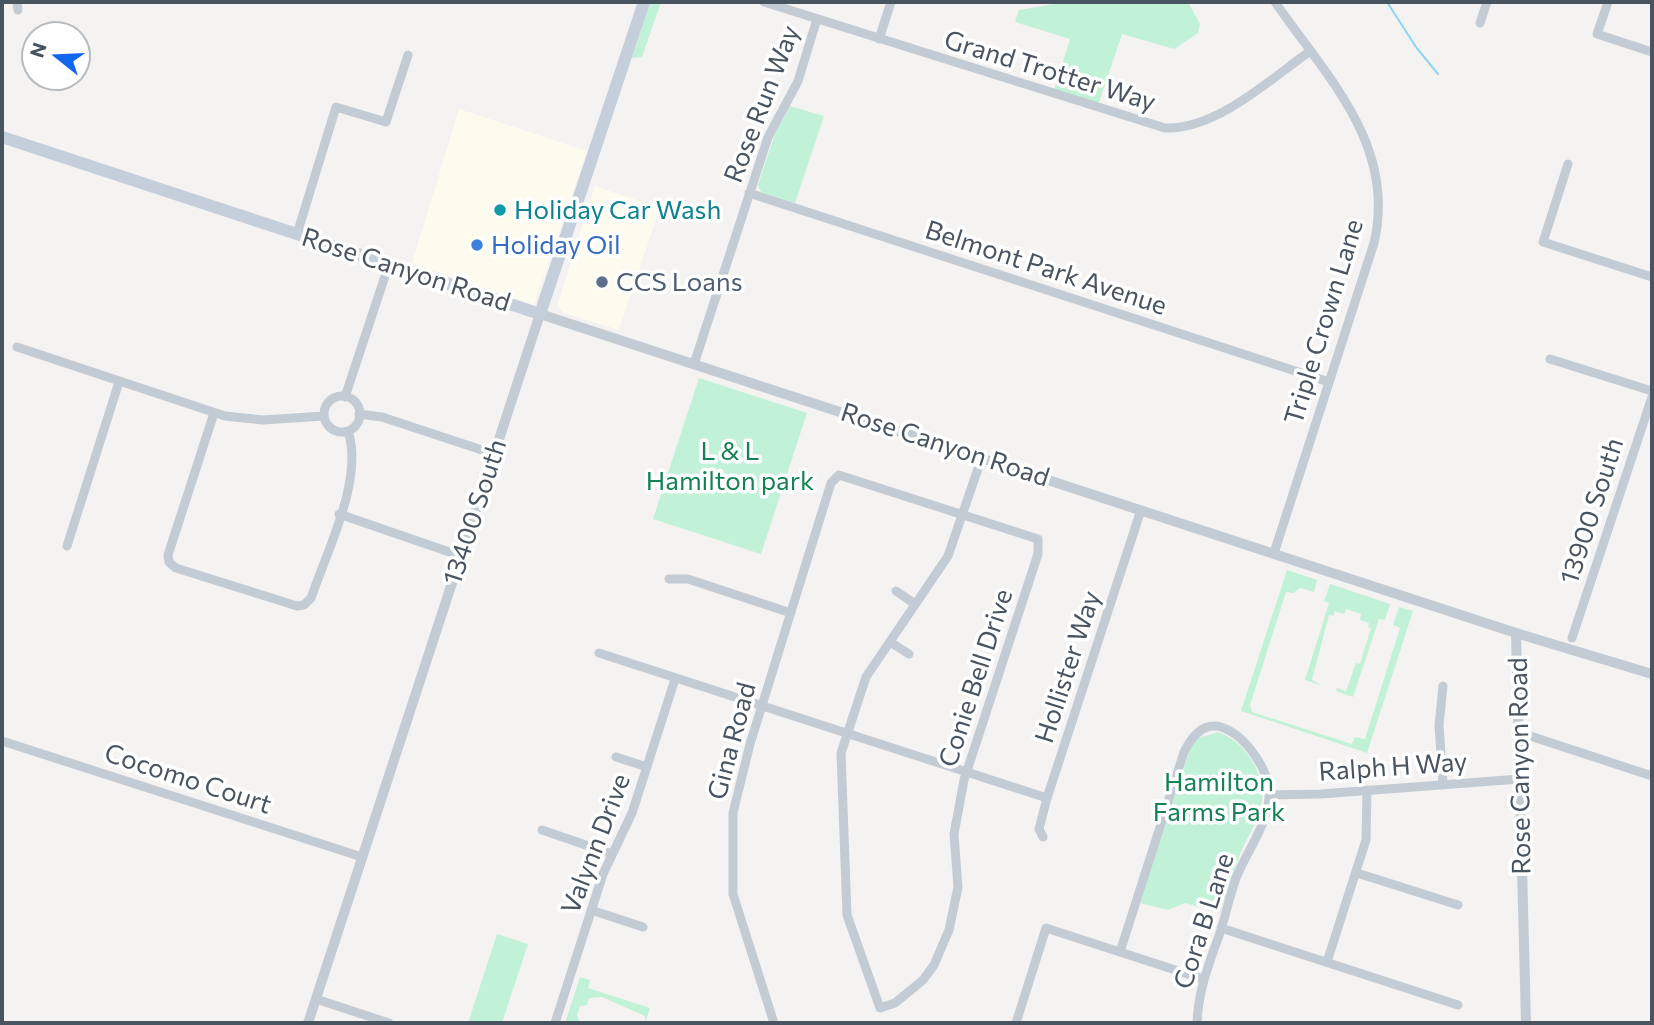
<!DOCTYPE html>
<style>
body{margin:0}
#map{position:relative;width:1654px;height:1025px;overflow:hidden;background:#f5f2f2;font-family:Commissioner,sans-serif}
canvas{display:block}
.frame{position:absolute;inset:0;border:4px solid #495461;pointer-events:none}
.north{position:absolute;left:21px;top:21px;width:70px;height:70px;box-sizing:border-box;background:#fff;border:2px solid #b6bbc0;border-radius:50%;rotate:288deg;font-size:19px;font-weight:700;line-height:28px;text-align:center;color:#495461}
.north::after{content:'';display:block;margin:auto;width:24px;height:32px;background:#1366ee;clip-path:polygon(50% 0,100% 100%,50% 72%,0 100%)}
</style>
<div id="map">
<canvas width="1654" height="1025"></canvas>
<div class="frame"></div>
<div class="north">N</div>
</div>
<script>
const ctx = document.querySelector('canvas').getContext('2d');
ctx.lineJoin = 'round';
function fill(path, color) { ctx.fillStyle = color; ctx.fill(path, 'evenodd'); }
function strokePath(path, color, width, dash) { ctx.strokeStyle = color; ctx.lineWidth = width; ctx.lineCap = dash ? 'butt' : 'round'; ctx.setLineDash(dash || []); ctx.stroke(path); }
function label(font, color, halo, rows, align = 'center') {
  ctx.font = font + ' Commissioner,sans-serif'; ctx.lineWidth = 7; ctx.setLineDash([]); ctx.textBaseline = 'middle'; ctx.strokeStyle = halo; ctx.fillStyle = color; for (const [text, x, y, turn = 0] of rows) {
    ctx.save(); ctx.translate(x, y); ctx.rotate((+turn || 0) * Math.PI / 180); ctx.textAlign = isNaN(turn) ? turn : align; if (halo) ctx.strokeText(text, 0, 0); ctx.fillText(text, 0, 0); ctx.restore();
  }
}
const commercial = new Path2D(`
 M459 109 587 151 534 305 412 263Z
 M595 186 660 208 619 330 564 313 557 306Z`);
const green = new Path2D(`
 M650 2H661L642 57 632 58Z
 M1065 2H1188L1200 24 1198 33 1174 49 1122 34 1098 105 1054 90 1070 39 1015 22 1019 10Z
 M790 106 824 116 795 203 761 192 758 185 775 134Z
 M699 378 807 413 761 554 653 519Z
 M1287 570 1317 580 1314 592 1300 588 1293 593 1286 592 1250 705 1252 712 1352 744 1355 737 1365 739 1400 628 1393 625 1399 607 1413 611 1367 753 1241 711Z
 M1330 584 1390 604 1385 620 1379 619 1353 697 1336 691 1337 688 1346 691 1356 663 1360 664 1371 628 1368 627 1369 623 1360 620 1361 614 1346 609 1344 614 1335 611 1333 616 1329 615 1312 680 1323 686 1305 680 1329 603 1324 601Z
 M1218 732C1245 741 1265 773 1262 801 1260 819 1248 835 1241 852 1233 872 1226 893 1220 913L1185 903 1168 910 1140 903 1191 746 1198 738Z
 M497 934 528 944 502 1023H468Z
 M580 977 590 980 588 988 650 1008 645 1023V1016L602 997 589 998 587 1005 580 1006 577 1015 580 1023H565Z`);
const stream = new Path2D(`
 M1387 2 1416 47 1438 74`);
const minor = new Path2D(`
 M17 2 18 10
 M764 2 1165 128C1216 130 1269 80 1309 52
 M1608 2 1597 34 1652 52
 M1480 23 1487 2
 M879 39 891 2
 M1568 164 1543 242 1652 277
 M749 193 1329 382
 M297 234 336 107 386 122 408 55
 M17 347 225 416 263 420 324 416
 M1550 359 1652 391
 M694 364 768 137 798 81 817 19
 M324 414a18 18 0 1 1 36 0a18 18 0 1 1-36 0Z
 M345 397 389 264
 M214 413 168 555 169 562 176 568 297 606 304 605 311 598C327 551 364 479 348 431
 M359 414 382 417 494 454
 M339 514 461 556
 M67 546 119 382
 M1274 553 1374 243C1397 145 1326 76 1275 2
 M669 579H688L791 613
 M896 591 915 604
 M1572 638 1652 397
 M890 642 909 654
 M599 653 1047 798
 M1443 686 1439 725 1443 784
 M1518 732 1652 776
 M2 741 362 857
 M616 757 647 767
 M1269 795 1321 794 1520 779
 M542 830 612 854
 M1043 837 1039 829 1047 798 1141 510
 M1357 873 1458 905
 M591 910 643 927
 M1221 928 1458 1005
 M1120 952 1184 752C1191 738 1203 722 1221 727 1246 735 1272 773 1269 799 1266 827 1246 853 1236 878 1230 895 1226 913 1221 930 1210 961 1198 990 1197 1023
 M1327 962 1366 840 1367 790
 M316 999 389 1023
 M555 1023 603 874 632 813 675 679
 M774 1023 733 894V813L750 744 831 483 839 475 1038 539V554L964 780 954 834 958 887 949 930 934 965 923 980 895 1003 880 1008 847 915 841 753 866 677 948 556 982 457
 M1016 1023 1046 928 1203 979`);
const tertiary = new Path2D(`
 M1516 633 1526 1023
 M308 1023 540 314 1516 633 1652 674`);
const secondary = new Path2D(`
 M2 137 540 314 644 2`);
const markers = [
 [500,210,7,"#0f9aa8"],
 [477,245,7,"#3f7fe0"],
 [602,282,7,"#5c6f8a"]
];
const streetNames = [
 ["Grand Trotter Way",1050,71,17],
 ["Rose Run Way",762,104,-69],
 ["Belmont Park Avenue",1046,268,18],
 ["Rose Canyon Road",406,270,18],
 ["Triple Crown Lane",1324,322,-73],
 ["Rose Canyon Road",945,445,18],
 ["13900 South",1592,511,-72],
 ["13400 South",475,512,-72],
 ["Hollister Way",1068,667,-72],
 ["Conie Bell Drive",976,678,-72],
 ["Gina Road",732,741,-75],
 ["Rose Canyon Road",1520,766,-91],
 ["Ralph H Way",1393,767,-4],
 ["Cocomo Court",188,779,18],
 ["Valynn Drive",596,844,-69],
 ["Cora B Lane",1204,921,-72]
];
const cultureNames = [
 ["Holiday Car Wash",514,210]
];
const shopNames = [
 ["Holiday Oil",491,245]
];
const serviceNames = [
 ["CCS Loans",616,282]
];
const parkNames = [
 ["L & L",730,451],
 ["Hamilton park",730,481],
 ["Hamilton",1219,782],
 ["Farms Park",1219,812]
];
fill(commercial, '#fdfaee');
fill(green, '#c1f2d7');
strokePath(stream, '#8cd6f1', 2);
strokePath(minor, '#c3ccd4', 9);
strokePath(tertiary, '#c3ccd4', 10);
strokePath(secondary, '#c5cedb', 12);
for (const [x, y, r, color] of markers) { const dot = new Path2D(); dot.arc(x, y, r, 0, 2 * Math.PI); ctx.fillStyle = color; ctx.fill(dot); strokePath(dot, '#fff', 2.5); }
label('26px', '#495461', '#fff', streetNames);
label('26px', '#0d838f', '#fff', cultureNames, 'left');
label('26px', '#366cbe', '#fff', shopNames, 'left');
label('26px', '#4e5e75', '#fff', serviceNames, 'left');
label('26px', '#148252', '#fff', parkNames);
</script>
